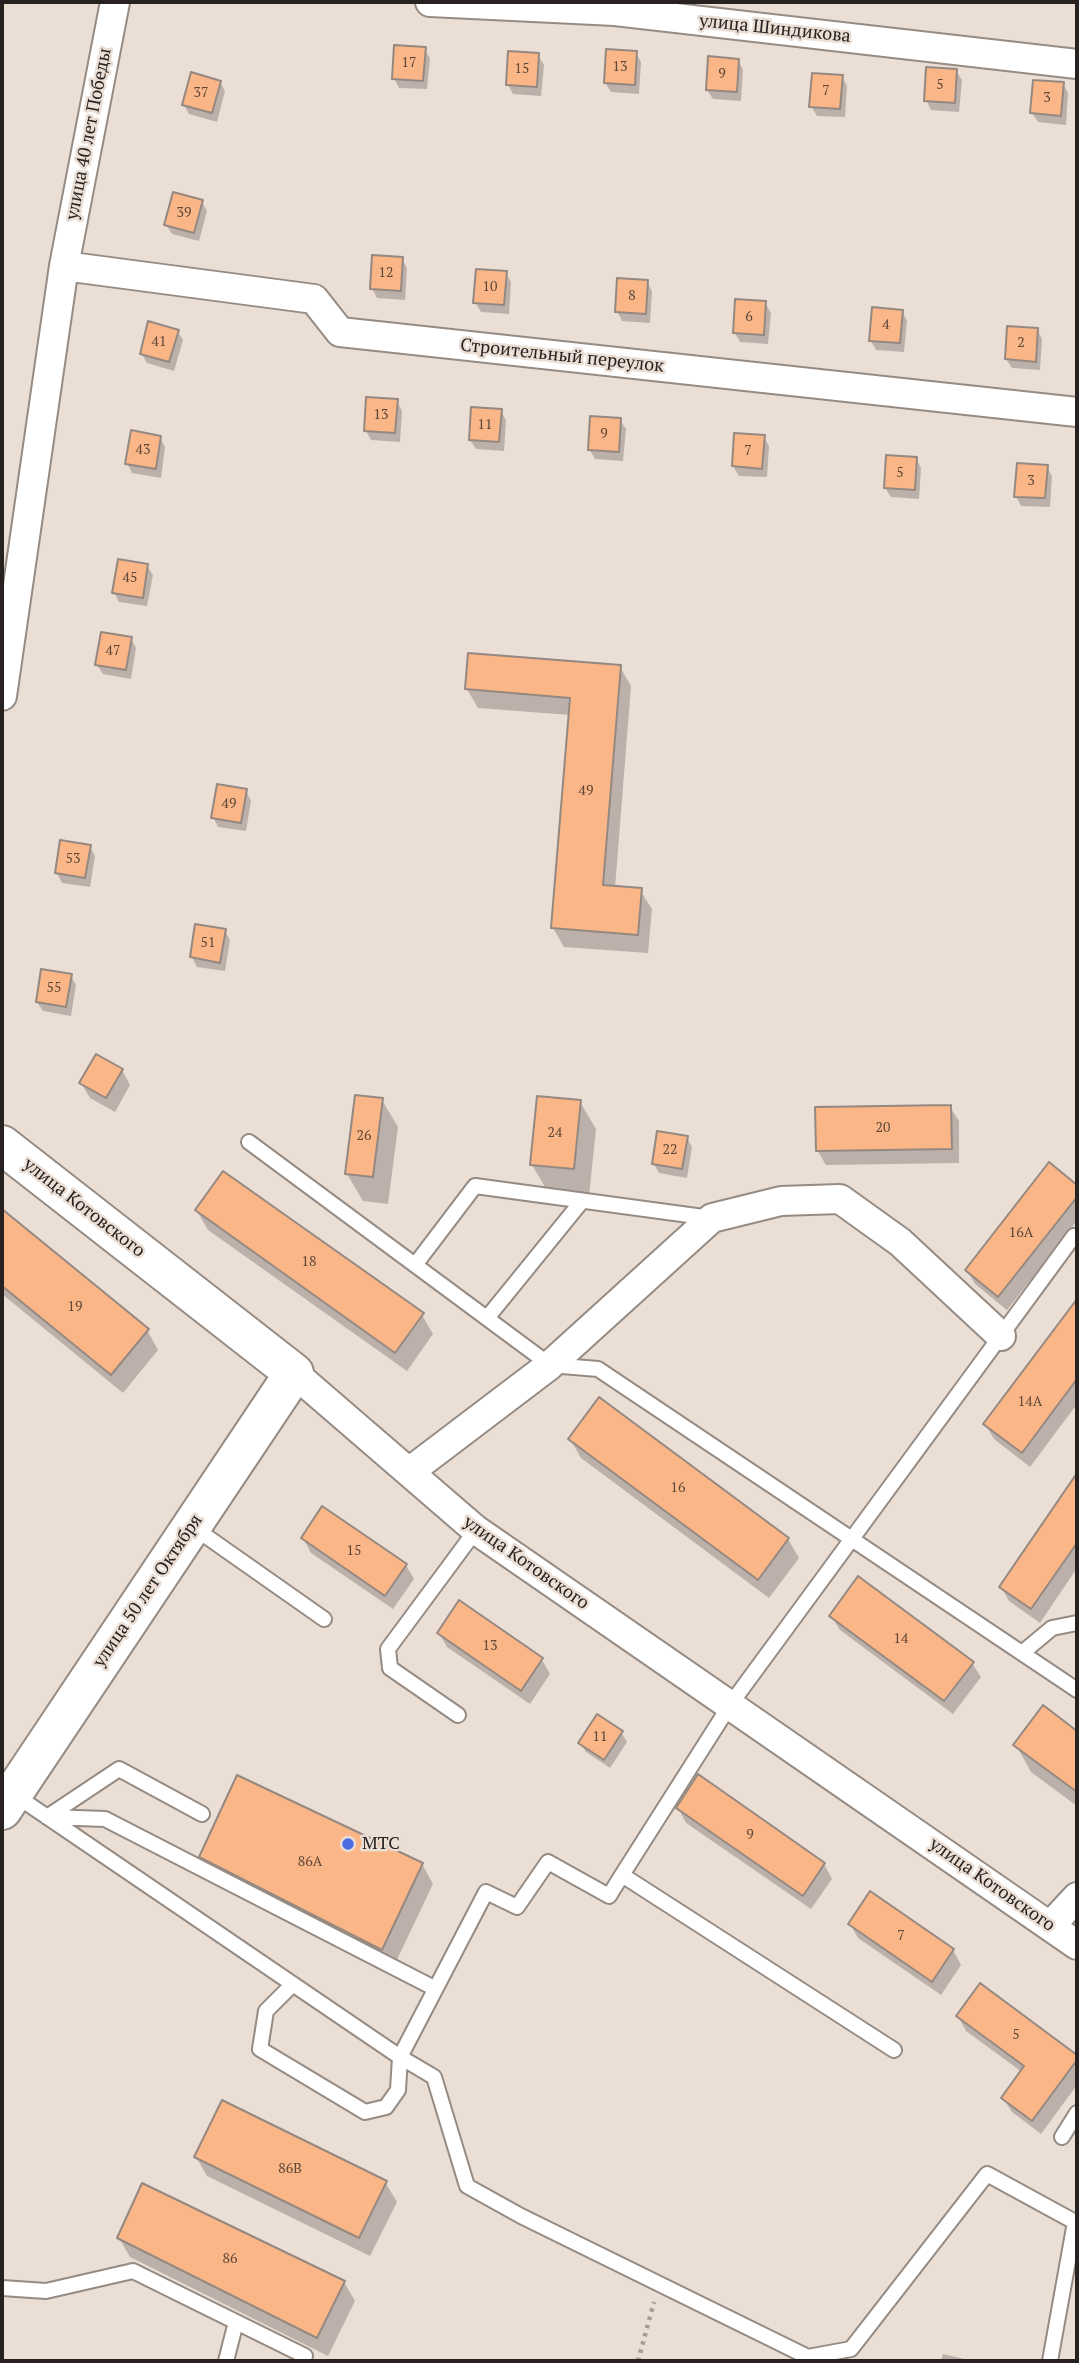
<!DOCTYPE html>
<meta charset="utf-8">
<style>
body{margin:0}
#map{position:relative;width:1079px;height:2363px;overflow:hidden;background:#ebded5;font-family:"PT Serif",serif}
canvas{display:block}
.frame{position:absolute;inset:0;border:4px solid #27221f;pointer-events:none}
</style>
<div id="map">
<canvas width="1079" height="2363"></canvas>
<div class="frame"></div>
</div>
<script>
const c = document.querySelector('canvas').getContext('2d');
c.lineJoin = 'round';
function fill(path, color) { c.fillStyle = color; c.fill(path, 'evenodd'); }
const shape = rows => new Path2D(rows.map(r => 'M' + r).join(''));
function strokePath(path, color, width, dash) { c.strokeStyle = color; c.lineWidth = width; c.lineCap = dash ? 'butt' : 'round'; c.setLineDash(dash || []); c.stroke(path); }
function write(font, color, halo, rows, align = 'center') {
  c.font = font + ' "PT Serif",serif'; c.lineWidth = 5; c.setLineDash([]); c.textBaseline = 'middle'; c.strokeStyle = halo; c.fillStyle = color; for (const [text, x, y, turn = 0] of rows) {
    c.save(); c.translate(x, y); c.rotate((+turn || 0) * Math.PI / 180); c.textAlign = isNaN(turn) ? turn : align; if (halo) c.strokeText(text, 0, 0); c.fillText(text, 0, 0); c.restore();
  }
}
const shadow = shape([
 [424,49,430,58,427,89,399,88,394,78],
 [636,53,641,62,639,94,611,92,605,82],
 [538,55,544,65,541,96,513,94,508,85],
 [738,60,743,70,741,101,713,99,707,90],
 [956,71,962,80,959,112,931,110,926,100],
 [842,77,847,86,845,117,817,116,811,106],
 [220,82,225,91,217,122,189,114,184,105],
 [1063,84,1068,93,1066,125,1038,122,1032,113],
 [202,202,207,211,199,241,172,234,166,224],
 [402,259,407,268,405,300,377,298,372,288],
 [506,273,511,282,509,314,481,312,475,302],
 [647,282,652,291,650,323,622,321,617,311],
 [765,303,771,313,768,344,740,342,735,333],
 [902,311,907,321,904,352,876,350,871,341],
 [1037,329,1042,339,1040,370,1012,368,1006,359],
 [177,331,183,340,174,371,147,363,142,354],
 [397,401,402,411,400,442,371,440,366,431],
 [501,411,506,420,504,451,476,449,470,440],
 [620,420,626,429,623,461,595,459,589,449],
 [160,437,165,447,161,478,132,473,127,463],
 [764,437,769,446,767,477,739,476,733,466],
 [916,458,921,468,919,499,891,497,885,488],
 [1047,467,1052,476,1050,507,1021,506,1016,496],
 [147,566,153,575,147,606,119,602,114,592],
 [131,638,136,648,131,679,103,674,97,665],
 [620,667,631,686,615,888,640,890,652,909,648,953,564,947,553,928,570,715,478,708,467,689],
 [246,791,251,801,246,831,218,827,213,817],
 [90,847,95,856,90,887,62,883,57,873],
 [225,931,230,940,225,971,197,967,192,957],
 [71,976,76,985,71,1016,43,1011,37,1002],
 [122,1070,130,1085,115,1112,90,1098,81,1083],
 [382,1100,398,1127,388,1204,363,1201,347,1174],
 [580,1102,596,1129,589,1196,548,1192,532,1165],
 [950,1107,959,1121,959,1163,826,1165,817,1150],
 [687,1138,692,1147,687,1178,659,1173,654,1164],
 [1050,1165,1077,1187,1077,1221,1007,1310,975,1284,967,1270],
 [2,1211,147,1330,158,1350,123,1393,2,1294],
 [197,1211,422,1315,433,1334,407,1371,208,1230],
 [1069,1314,1077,1320,1077,1404,1030,1467,994,1439,985,1424],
 [570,1439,788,1539,799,1558,769,1598,581,1458],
 [1077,1476,1077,1568,1040,1623,1009,1601,1001,1587],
 [303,1538,406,1565,414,1579,393,1609,311,1553],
 [459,1603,542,1660,550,1674,530,1704,447,1647,439,1633],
 [831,1616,972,1663,981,1677,953,1714,840,1630],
 [1043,1708,1077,1733,1077,1806,1031,1772,1016,1745],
 [621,1732,627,1742,610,1768,586,1752,580,1743],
 [678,1808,824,1864,832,1879,811,1909,686,1823],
 [201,1856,422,1864,433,1884,393,1968,212,1876],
 [850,1924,953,1950,961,1965,941,1995,858,1938],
 [980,1986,1077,2057,1077,2085,1041,2134,1012,2112,1003,2098,1022,2072,966,2031,958,2016],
 [196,2157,385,2182,397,2202,370,2256,207,2176],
 [119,2238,344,2282,355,2301,328,2356,130,2257],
 [943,2354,973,2361,941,2361]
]);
const building = shape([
 [394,45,426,47,423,81,392,79,394,45],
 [606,49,637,51,635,85,604,83,606,49],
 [508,51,539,53,537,87,506,85,508,51],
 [708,56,739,59,737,92,706,90,708,56],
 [926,67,957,69,955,103,924,101,926,67],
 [191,72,221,81,212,113,182,105,191,72],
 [812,73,843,75,840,109,809,107,812,73],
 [1033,80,1064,82,1061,116,1030,113,1033,80],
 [173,192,203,200,194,233,164,225,173,192],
 [372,255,403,257,401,291,370,289,372,255],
 [476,269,507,271,504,305,473,303,476,269],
 [617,278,648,280,646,314,615,312,617,278],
 [735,299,766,301,764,335,733,333,735,299],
 [872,307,903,310,900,343,869,341,872,307],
 [148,321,179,330,169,362,140,354,148,321],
 [1007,326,1038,328,1036,362,1005,359,1007,326],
 [366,397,398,399,395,433,364,431,366,397],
 [471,407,502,409,499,442,469,440,471,407],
 [590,416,621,418,619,452,588,450,590,416],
 [131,430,161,436,156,469,125,464,131,430],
 [734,433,765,435,762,469,732,466,734,433],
 [886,455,917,457,915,490,884,488,886,455],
 [1017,463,1048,465,1045,498,1014,497,1017,463],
 [118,559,148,564,143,598,112,593,118,559],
 [101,632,132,637,126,670,95,665,101,632],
 [468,653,621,665,603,885,642,888,638,935,551,928,570,698,465,689,468,653],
 [217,784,247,789,241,823,211,818,217,784],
 [60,840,91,845,85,878,55,873,60,840],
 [195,924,226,929,220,963,190,957,195,924],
 [41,969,72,974,66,1007,36,1002,41,969],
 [96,1054,123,1069,106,1098,79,1083,96,1054],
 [355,1095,383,1098,373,1177,345,1174,355,1095],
 [537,1096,581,1100,574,1169,530,1165,537,1096],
 [951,1105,952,1149,816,1151,815,1107,951,1105],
 [657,1131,688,1136,682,1169,652,1164,657,1131],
 [1049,1162,1077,1185,1077,1197,998,1297,965,1270,1049,1162],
 [223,1171,424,1313,395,1353,195,1210,223,1171],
 [2,1209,149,1329,111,1375,2,1286,2,1209],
 [1077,1299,1077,1379,1022,1453,983,1424,1077,1299],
 [599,1397,789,1538,758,1580,568,1439,599,1397],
 [1077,1473,1077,1543,1031,1609,999,1587,1077,1473],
 [322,1506,407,1564,385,1596,301,1538,322,1506],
 [858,1576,974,1662,944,1701,829,1616,858,1576],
 [459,1600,543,1658,521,1691,437,1633,459,1600],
 [1043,1705,1077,1731,1077,1792,1013,1745,1043,1705],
 [597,1714,623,1731,604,1760,578,1743,597,1714],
 [698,1774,825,1863,803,1896,676,1808,698,1774],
 [237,1775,423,1863,382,1950,199,1857,237,1775],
 [870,1891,954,1949,932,1982,848,1924,870,1891],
 [980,1983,1077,2055,1077,2060,1032,2121,1001,2098,1024,2066,956,2016,980,1983],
 [222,2100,387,2181,359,2238,194,2157,222,2100],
 [142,2183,345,2281,317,2338,117,2238,142,2183]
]);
const path = shape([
 [638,2361,654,2302]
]);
const service = shape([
 [249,1142,415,1265,475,1186,711,1218],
 [415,1265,550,1365,598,1369,1077,1690],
 [487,1318,582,1201],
 [193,1527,324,1619],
 [1022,1653,1052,1628,1077,1623],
 [458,1715,390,1668,388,1649,476,1530],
 [15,1795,400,2057,434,2077,467,2186,521,2216,808,2357,851,2349,987,2174,1075,2222,1050,2361],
 [47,1817,119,1769,202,1814],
 [49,1817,105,1819,434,1988],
 [293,1984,266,2011,260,2049,365,2112,386,2107,398,2090,400,2057,486,1892,517,1907,548,1862,609,1896,622,1875],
 [894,2050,622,1875,730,1705,1074,1236],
 [1062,2137,1077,2113],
 [2,2288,46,2291,133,2271,305,2356,303,2361],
 [226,2361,236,2322]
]);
const minor = shape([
 [430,2,615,11,1077,64],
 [64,266,314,299,340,332,1077,412],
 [2,696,64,266,115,2],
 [294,1373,476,1530,1077,1945],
 [409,1472,550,1365,712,1218,781,1201,840,1199,900,1242,1001,1336],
 [1051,1925,1077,1897]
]);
const secondary = shape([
 [2,1145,294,1373,2,1810]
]);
const markers = [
 [348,1844,7,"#4d6ee2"]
];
const numberNames = [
 ["17",409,63],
 ["13",620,67],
 ["15",522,69],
 ["9",722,74],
 ["5",940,85],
 ["7",826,91],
 ["37",201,93],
 ["3",1047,98],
 ["39",184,213],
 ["12",386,273],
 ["10",490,287],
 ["8",632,296],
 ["6",749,317],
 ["4",886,325],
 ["41",159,342],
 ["2",1021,343],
 ["13",381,415],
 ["11",485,425],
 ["9",604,434],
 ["43",143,450],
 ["7",748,451],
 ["5",900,473],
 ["3",1031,481],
 ["45",130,578],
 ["47",113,651],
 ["49",586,791],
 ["49",229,804],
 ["53",73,859],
 ["51",208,943],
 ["55",54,988],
 ["20",883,1128],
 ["24",555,1133],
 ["26",364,1136],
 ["22",670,1150],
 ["16А",1021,1233],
 ["18",309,1262],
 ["19",75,1307],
 ["14А",1030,1402],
 ["16",678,1488],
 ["15",354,1551],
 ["14",901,1639],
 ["13",490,1646],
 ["11",600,1737],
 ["9",750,1835],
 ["86А",310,1862],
 ["7",901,1936],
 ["5",1016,2035],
 ["86В",290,2169],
 ["86",230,2259]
];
const streetNames = [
 ["улица Шиндикова",775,29,6],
 ["улица 40 лет Победы",89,134,-79],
 ["Строительный переулок",562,356,6],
 ["улица Котовского",84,1208,38],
 ["улица Котовского",526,1563,35],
 ["улица 50 лет Октября",148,1591,-56],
 ["улица Котовского",992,1885,35]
];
const poiNames = [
 ["МТС",362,1844]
];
fill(shadow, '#0003');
fill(building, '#fab686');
strokePath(building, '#948881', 2);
strokePath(service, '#968b83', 18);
strokePath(minor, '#968b83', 32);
strokePath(secondary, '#968b83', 42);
strokePath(path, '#a69c95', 4.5, [3.5, 5]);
strokePath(service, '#fff', 14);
strokePath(minor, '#fff', 28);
strokePath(secondary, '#fff', 38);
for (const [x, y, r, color] of markers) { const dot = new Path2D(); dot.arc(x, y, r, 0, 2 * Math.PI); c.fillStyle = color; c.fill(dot); strokePath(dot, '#ebded5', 2.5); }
write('14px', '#5c4739', null, numberNames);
write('18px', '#27221f', '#ebded5', streetNames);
write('18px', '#27221f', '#ebded5', poiNames, 'left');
</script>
